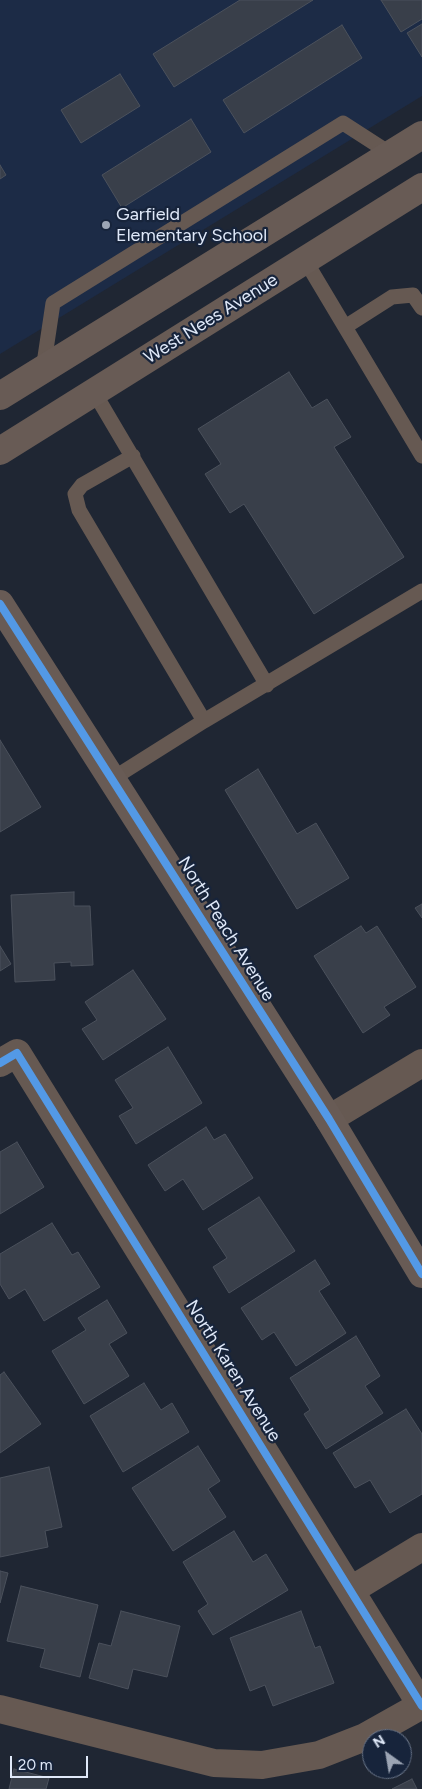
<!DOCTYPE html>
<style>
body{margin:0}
#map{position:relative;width:422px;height:1789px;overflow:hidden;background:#1f2633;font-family:Figtree,sans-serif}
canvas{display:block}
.north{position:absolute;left:362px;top:1729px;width:50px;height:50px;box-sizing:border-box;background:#17243b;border:1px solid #677387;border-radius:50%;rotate:328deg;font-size:14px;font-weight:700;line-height:20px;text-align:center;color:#e0e9f9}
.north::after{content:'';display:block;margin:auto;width:18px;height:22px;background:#9ca5b4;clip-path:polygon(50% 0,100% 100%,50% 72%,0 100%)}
.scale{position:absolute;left:10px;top:1756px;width:78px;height:22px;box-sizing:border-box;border:2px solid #e0e9f9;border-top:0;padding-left:6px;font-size:15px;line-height:18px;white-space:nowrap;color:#e0e9f9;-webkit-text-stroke:4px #17243b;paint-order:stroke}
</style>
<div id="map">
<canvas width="422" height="1789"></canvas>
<div class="north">N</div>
<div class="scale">20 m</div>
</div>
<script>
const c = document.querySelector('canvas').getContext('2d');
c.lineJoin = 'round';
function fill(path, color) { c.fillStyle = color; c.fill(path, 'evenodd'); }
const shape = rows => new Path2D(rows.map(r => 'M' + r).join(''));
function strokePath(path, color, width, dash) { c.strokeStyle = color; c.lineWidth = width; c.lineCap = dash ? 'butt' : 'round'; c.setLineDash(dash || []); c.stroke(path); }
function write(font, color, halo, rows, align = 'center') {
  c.font = font + ' Figtree,sans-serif'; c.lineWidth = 4.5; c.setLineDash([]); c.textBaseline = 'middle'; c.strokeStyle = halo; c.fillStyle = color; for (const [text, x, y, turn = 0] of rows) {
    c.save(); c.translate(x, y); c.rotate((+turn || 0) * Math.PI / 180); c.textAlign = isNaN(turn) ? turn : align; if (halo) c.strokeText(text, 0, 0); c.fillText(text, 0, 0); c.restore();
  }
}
const built = shape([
 [0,0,422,0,422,96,0,354]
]);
const building = shape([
 [240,0,313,0,174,87,153,54,240,0],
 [381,0,422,0,422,19,401,32,381,0],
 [422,24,422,57,407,33,422,24],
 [342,25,362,58,244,133,223,100,342,25],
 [120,74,140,106,81,143,61,110,120,74],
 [191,119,211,152,122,208,102,175,191,119],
 [0,165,6,175,0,179,0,165],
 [289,372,312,408,327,399,351,437,334,447,404,557,314,614,244,504,230,513,205,474,221,464,198,429,289,372],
 [0,740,41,807,0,832,0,740],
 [258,769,297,834,316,823,349,878,297,909,225,790,258,769],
 [74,892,74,906,90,906,93,965,71,966,71,962,54,963,55,980,15,982,11,895,74,892],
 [422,904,422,918,415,908,422,904],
 [361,926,366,933,377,926,416,987,384,1007,390,1015,363,1033,314,956,361,926],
 [0,946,11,964,0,971,0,946],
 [133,970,166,1019,103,1060,82,1029,97,1020,85,1002,133,970],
 [168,1047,202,1103,136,1144,119,1116,133,1108,115,1080,168,1047],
 [206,1127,214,1140,225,1134,253,1178,203,1210,183,1179,165,1191,148,1165,206,1127],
 [17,1142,44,1187,0,1214,0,1152,17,1142],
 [259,1197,295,1251,229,1293,213,1267,227,1258,208,1229,259,1197],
 [52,1223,72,1255,78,1252,100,1287,44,1321,25,1289,9,1299,0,1284,0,1254,52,1223],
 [315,1260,330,1284,319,1291,346,1333,296,1366,274,1332,262,1340,241,1308,315,1260],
 [107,1300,127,1333,109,1344,129,1376,84,1404,52,1351,86,1330,78,1318,107,1300],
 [356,1336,380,1376,365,1386,383,1413,326,1449,304,1414,310,1410,290,1378,356,1336],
 [4,1372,41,1424,0,1453,0,1375,4,1372],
 [144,1383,161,1410,172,1403,189,1432,123,1472,90,1416,144,1383],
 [406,1409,422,1434,422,1494,390,1513,370,1480,355,1488,333,1453,406,1409],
 [198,1446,220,1481,208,1489,226,1517,173,1551,132,1488,198,1446],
 [49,1467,62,1527,45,1531,48,1547,0,1557,0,1478,49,1467],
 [234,1531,253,1562,266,1554,288,1590,213,1635,198,1611,208,1604,183,1562,234,1531],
 [0,1571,8,1573,0,1603,0,1571],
 [21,1586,98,1605,80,1677,40,1667,45,1649,7,1641,21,1586],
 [121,1611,180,1626,167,1677,133,1669,128,1689,89,1678,99,1643,111,1646,121,1611],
 [301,1611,315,1648,320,1646,334,1683,273,1706,265,1685,250,1691,230,1638,301,1611],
 [14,1769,49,1778,46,1789,9,1789,14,1769],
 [412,1779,417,1789,392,1789,412,1779]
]);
const lane = shape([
 [305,260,345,327,392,297,413,295,422,308],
 [345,327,422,456],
 [43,370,53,303,343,123,391,154],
 [94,392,267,685],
 [133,456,82,485,75,494,79,510,204,721],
 [112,779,204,721,422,591]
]);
const street = shape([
 [0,1063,17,1053,422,1706],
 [329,1119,422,1063],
 [351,1590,422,1547],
 [0,1709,214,1763,262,1765,319,1755,365,1737,422,1705]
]);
const secondary = shape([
 [0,396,422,135],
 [0,451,422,187],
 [0,604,329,1119,422,1274]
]);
const cycleway = shape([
 [0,604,329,1119,422,1274],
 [0,1063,17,1053,422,1706]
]);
const markers = [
 [106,225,5,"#9ca5b4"]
];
const poiNames = [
 ["Garfield",116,215],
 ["Elementary School",116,236]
];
const streetNames = [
 ["West Nees Avenue",211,319,-32],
 ["North Peach Avenue",226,929,58],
 ["North Karen Avenue",233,1371,58]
];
fill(built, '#1c2b46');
fill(building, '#393f4a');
strokePath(building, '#4b515c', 1);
strokePath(lane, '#665952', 15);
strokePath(street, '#665952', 28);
strokePath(secondary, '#685b55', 28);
strokePath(cycleway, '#5399e6', 8);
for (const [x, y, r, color] of markers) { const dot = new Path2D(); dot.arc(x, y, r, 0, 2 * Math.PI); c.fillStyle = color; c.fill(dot); strokePath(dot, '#17243b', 2); }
write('18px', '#e0e9f9', '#17243b', poiNames, 'left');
write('18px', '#e0e9f9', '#17243b', streetNames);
</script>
